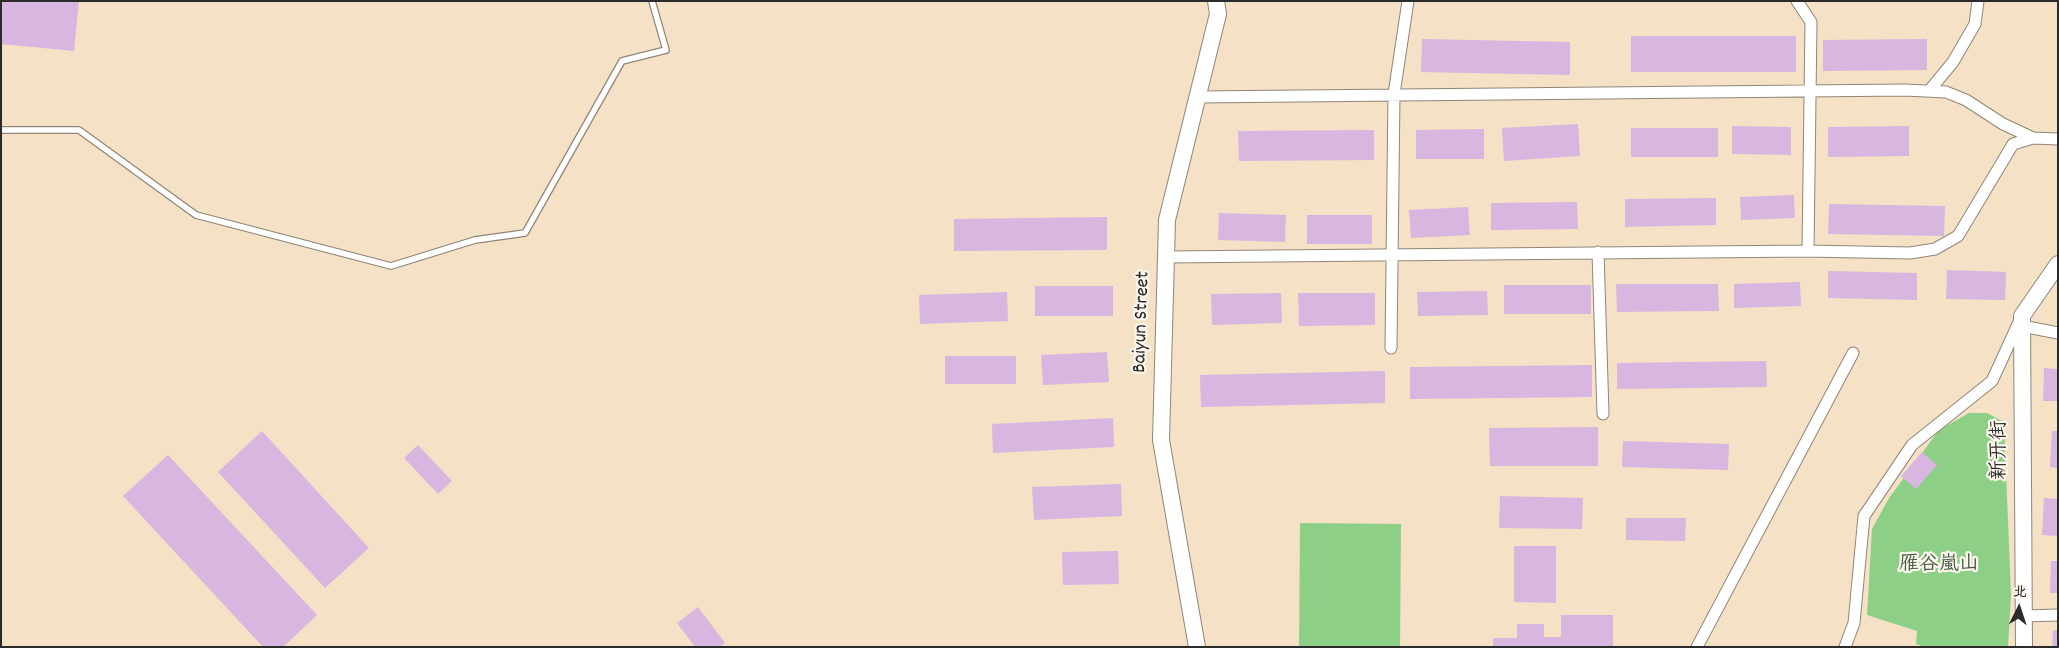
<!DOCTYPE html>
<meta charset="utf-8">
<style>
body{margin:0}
#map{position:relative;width:2059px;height:648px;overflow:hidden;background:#f4e1c6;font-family:Dekko,"LXGW WenKai TC",sans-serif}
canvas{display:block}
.frame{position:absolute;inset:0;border:2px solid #2b2b2b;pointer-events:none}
.north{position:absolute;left:1994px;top:583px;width:50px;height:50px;-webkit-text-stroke:4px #fbf7ec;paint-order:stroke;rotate:4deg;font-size:14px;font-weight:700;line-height:20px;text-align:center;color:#2b2b2b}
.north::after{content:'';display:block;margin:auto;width:18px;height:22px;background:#2b2b2b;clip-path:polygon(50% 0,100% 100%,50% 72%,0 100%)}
</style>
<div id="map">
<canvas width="2059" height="648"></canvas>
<div class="frame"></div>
<div class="north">北</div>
</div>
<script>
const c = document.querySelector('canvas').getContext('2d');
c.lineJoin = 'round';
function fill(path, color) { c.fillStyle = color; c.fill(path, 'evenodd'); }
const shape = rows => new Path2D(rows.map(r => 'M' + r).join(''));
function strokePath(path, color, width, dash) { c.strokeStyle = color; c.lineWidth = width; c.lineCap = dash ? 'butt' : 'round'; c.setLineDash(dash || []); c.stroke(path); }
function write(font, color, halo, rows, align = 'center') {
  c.font = font + ' Dekko,"LXGW WenKai TC",sans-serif'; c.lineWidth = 4.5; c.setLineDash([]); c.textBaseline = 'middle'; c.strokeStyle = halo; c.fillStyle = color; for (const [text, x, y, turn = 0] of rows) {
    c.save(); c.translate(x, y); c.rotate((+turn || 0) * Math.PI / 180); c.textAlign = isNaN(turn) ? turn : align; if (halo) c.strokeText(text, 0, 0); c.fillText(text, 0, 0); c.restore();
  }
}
const green = shape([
 [1969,413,1987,413,2004,422,2011,595,2008,647,1924,647,1916,644,1917,631,1867,615,1872,529,1889,498,1939,430],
 [1300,523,1401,524,1400,647,1299,647]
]);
const building = shape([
 [1,1,79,1,74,51,1,44],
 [1631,36,1796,36,1796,72,1631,72],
 [1422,39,1570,42,1570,75,1421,72],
 [1927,39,1927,70,1823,71,1823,40],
 [1578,124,1580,156,1504,161,1502,128],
 [1732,126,1791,127,1791,155,1732,154],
 [1909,126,1909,156,1828,157,1828,127],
 [1631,128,1718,128,1718,157,1631,157],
 [1484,129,1484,159,1416,159,1416,130],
 [1374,130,1374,160,1239,161,1238,131],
 [1794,195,1795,218,1741,220,1740,197],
 [1716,198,1716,225,1625,227,1625,199],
 [1577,202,1578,229,1491,230,1491,203],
 [1829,204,1945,206,1944,236,1828,234],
 [1468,207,1470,235,1411,238,1409,210],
 [1219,213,1286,215,1285,242,1218,240],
 [1307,215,1372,215,1372,244,1307,244],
 [1107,217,1107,250,954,251,954,219],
 [1947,270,2006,272,2005,300,1946,299],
 [1828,271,1917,273,1917,300,1828,298],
 [1800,282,1801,306,1734,308,1734,284],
 [1616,284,1718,284,1719,311,1617,312],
 [1504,285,1591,285,1591,314,1504,314],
 [1035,286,1113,286,1113,316,1035,316],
 [1487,291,1488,315,1418,316,1417,292],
 [1007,292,1008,321,920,324,919,295],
 [1281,293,1282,323,1212,325,1211,294],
 [1298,293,1375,293,1375,325,1299,326],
 [1107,352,1109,382,1043,385,1041,355],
 [945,356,1016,356,1016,384,945,384],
 [1766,361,1767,387,1617,389,1617,363],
 [1592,365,1592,397,1410,399,1410,367],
 [2044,368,2058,369,2058,401,2043,401],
 [1385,371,1385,403,1201,407,1200,375],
 [1113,418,1114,447,993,453,992,424],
 [1598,427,1598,466,1490,466,1489,428],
 [262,431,369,548,325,588,218,472],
 [2052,431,2058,431,2058,468,2050,467],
 [1623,441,1729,444,1728,470,1622,467],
 [418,445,452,481,438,494,404,458],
 [1922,452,1937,465,1916,489,1901,476],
 [168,455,317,615,283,647,263,647,123,496],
 [1121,484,1122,516,1034,520,1032,487],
 [1500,496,1583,498,1582,529,1499,528],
 [2044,498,2058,499,2058,536,2042,535],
 [1626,518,1686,518,1685,541,1626,540],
 [1514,546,1556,546,1556,603,1514,602],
 [1118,551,1119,584,1063,585,1062,552],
 [2051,561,2058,561,2058,593,2050,593],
 [698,607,725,643,720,647,695,647,677,623],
 [1561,615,1613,615,1613,647,1493,647,1493,638,1517,638,1517,624,1544,624,1544,637,1561,637],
 [2053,630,2058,630,2058,647,2052,647]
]);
const lane = shape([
 [1,130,79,130,196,215,391,266,475,240,525,233,622,61,666,50,652,1]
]);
const street = shape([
 [1929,91,1953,62,1975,24,1978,1],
 [1198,97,1905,90,1946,92,1966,100,2003,124,2033,138],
 [1808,251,1910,253,1935,249,1958,236,2013,144,2033,138,2058,139],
 [1598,252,1603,414],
 [1166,257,1808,251,1811,22,1797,1],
 [2022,326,2058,333],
 [1391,348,1394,94,1408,1],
 [2024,616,2058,615],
 [1697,647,1853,353],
 [1845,647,1854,623,1864,516,1912,445,1992,381,2020,320]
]);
const secondary = shape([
 [1197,647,1161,440,1167,220,1218,14,1216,1],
 [2024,647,2022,316,2058,264]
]);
const streetNames = [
 ["Baiyun Street",1143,322,-88],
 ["新开街",2001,450,-90]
];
const parkNames = [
 ["雁谷嵐山",1939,566]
];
fill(green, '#8ecf87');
fill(building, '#d9b6df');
strokePath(lane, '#908678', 8);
strokePath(street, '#908678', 13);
strokePath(secondary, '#908678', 18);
strokePath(lane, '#fff', 5.5);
strokePath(street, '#fff', 11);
strokePath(secondary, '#fff', 16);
write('20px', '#2b2b2b', '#fbf7ec', streetNames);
write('20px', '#495c47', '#fbf7ec', parkNames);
</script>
